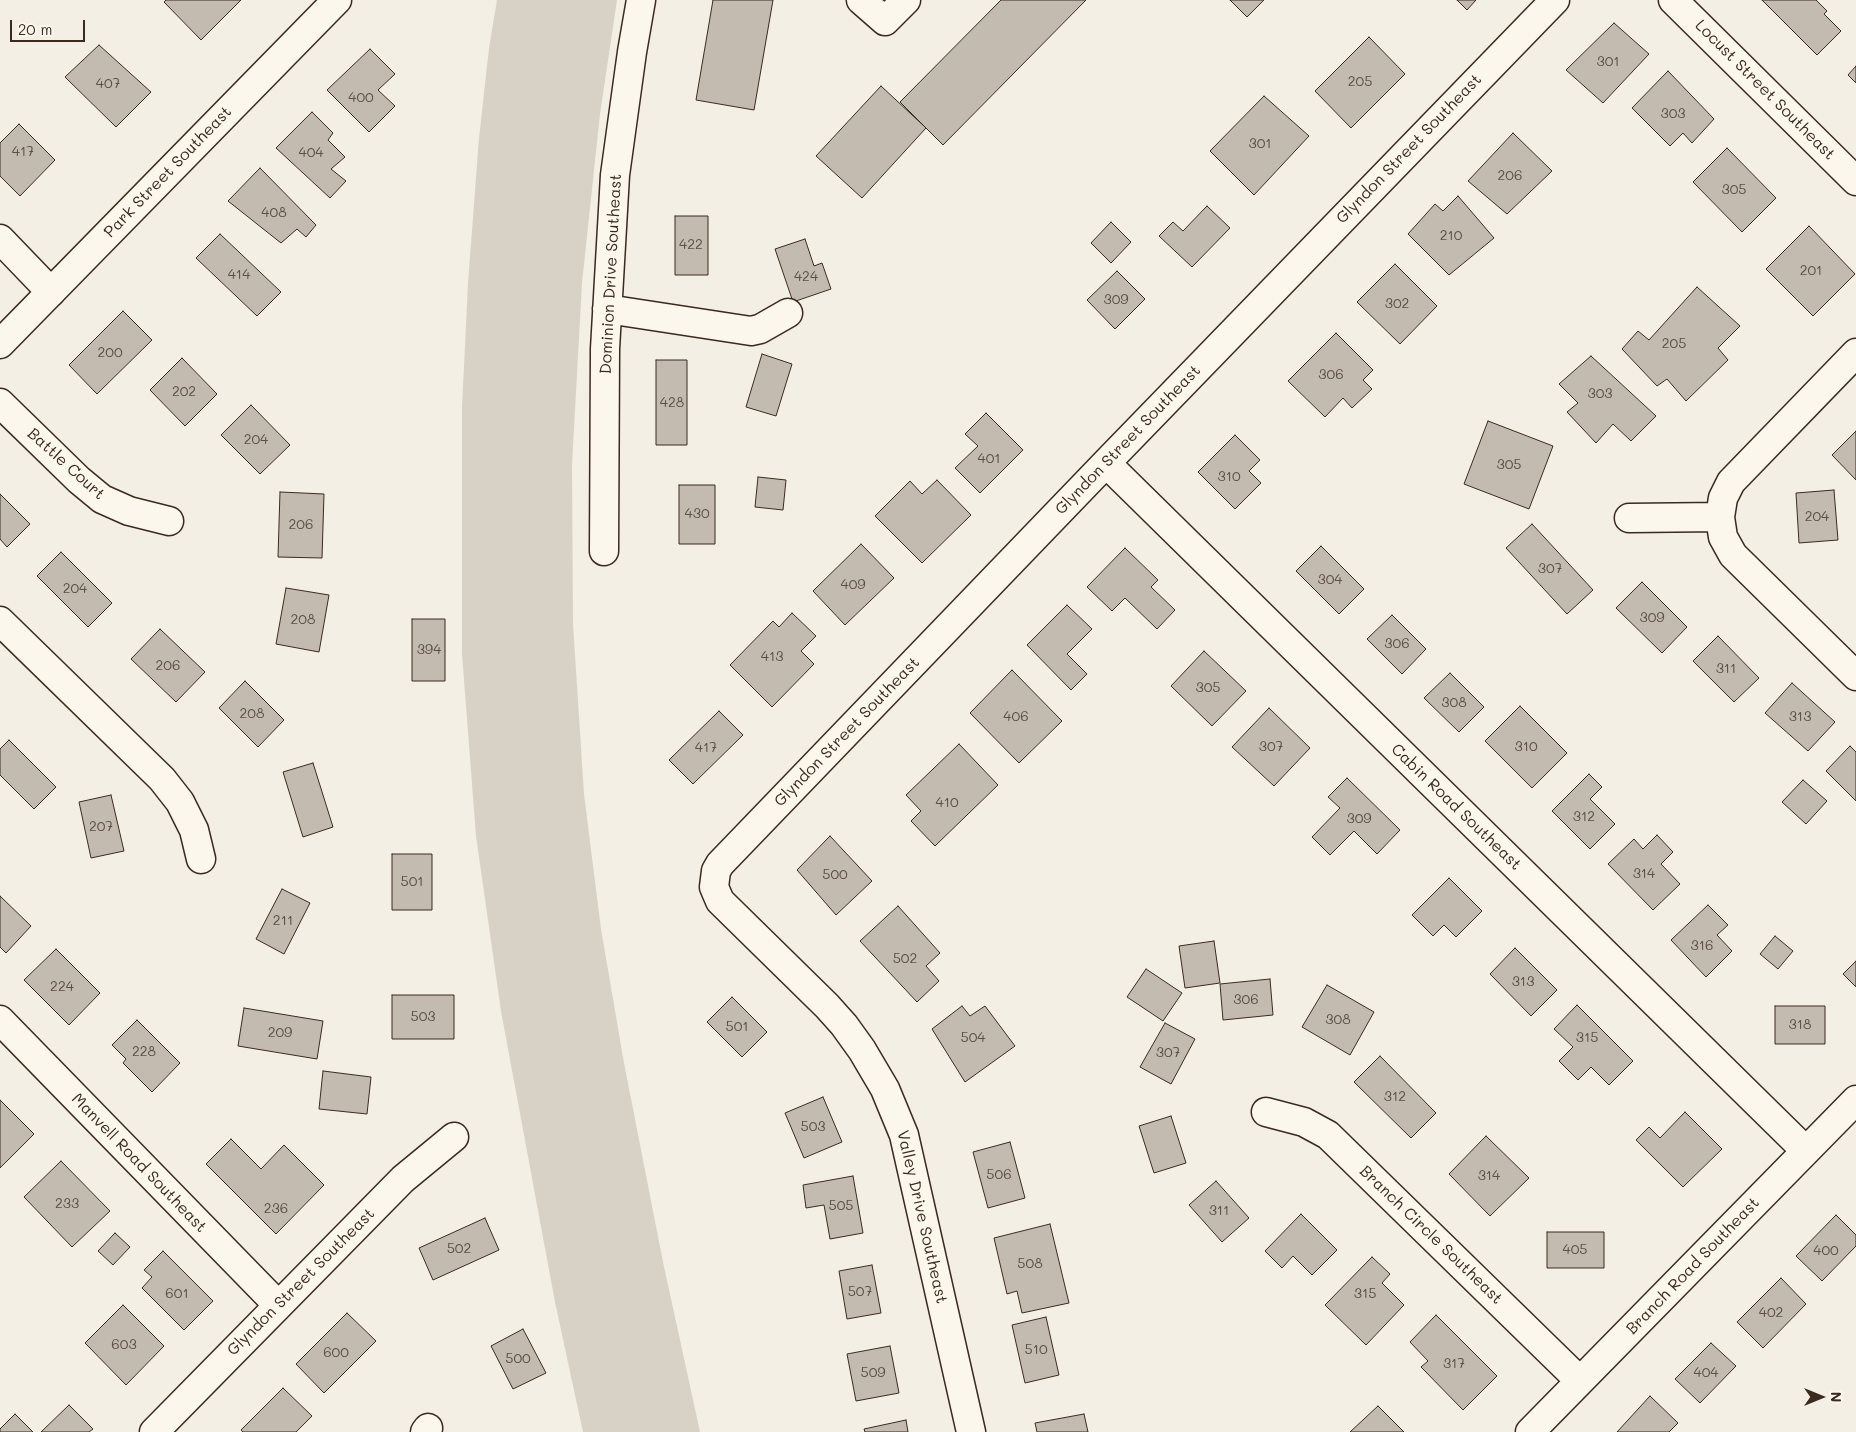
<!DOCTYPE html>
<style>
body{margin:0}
#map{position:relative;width:1856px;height:1432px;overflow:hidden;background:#f3efe4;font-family:Mali,sans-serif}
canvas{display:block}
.north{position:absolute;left:1796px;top:1372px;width:50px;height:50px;-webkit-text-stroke:4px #fbf7ec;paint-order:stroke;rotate:90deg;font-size:14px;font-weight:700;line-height:20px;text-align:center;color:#3b2a1e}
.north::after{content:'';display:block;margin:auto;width:18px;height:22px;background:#3b2a1e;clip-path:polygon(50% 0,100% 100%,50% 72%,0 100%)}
.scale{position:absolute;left:10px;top:20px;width:75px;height:22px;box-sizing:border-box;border:2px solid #3b2a1e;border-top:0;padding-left:6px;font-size:15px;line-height:18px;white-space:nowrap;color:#3b2a1e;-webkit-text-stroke:4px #fbf7ec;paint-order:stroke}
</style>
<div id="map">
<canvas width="1856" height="1432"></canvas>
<div class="north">N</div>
<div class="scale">20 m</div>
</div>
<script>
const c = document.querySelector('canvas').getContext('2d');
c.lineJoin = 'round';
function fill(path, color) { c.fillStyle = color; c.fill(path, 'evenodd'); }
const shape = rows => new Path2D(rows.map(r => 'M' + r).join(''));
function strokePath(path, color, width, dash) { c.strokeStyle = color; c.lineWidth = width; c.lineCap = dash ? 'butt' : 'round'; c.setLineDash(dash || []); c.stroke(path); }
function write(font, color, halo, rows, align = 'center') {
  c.font = font + ' Mali,sans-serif'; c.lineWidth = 4; c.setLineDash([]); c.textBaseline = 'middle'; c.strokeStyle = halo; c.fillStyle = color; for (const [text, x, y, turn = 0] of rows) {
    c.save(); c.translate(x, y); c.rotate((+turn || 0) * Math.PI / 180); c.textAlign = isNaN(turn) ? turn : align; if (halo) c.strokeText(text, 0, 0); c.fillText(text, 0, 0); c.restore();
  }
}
const green = shape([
 [497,0,617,0,600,114,582,283,572,465,573,624,584,794,601,929,624,1063,663,1262,700,1432,583,1432,555,1302,501,1011,476,836,462,654,462,407,468,283,479,138,489,48]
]);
const building = shape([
 [166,0,241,0,201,40,164,2,166,0],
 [713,0,773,0,754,110,696,100,713,0],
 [1001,0,1086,0,943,145,900,102,1001,0],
 [1230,0,1264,0,1247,17,1230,0],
 [1457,0,1476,0,1467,10,1457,0],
 [1762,0,1816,0,1827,11,1824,14,1841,31,1817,55,1762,0],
 [1614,23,1649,54,1603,103,1566,70,1614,23],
 [1369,37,1405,74,1351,128,1315,91,1369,37],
 [99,45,151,92,116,127,65,77,99,45],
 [370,49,395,74,378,90,395,106,369,132,327,90,370,49],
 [1856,66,1856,83,1848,75,1856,66],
 [1668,71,1714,119,1692,143,1683,133,1670,146,1632,108,1668,71],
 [881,86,926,128,862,198,816,156,881,86],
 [1264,96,1309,136,1254,195,1210,151,1264,96],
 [312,112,333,133,328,140,345,157,331,169,346,181,330,198,276,148,312,112],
 [19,124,55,160,20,196,0,176,0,143,19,124],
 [1513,133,1552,171,1507,214,1468,181,1513,133],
 [1727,148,1776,198,1742,232,1693,182,1727,148],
 [260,168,316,225,306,237,297,229,281,243,228,201,260,168],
 [1458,196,1494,238,1449,275,1408,234,1435,204,1443,211,1458,196],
 [1207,206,1230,228,1192,267,1159,236,1173,222,1183,231,1207,206],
 [675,216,708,216,708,275,675,275,675,216],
 [1111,222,1131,242,1111,263,1091,243,1111,222],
 [1809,226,1855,274,1813,316,1766,269,1809,226],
 [220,234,281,292,257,316,196,258,220,234],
 [805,239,814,266,822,263,831,289,793,302,775,249,805,239],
 [1395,264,1437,306,1400,344,1357,302,1395,264],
 [1117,271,1145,299,1115,329,1087,300,1117,271],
 [1697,287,1740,326,1718,348,1728,360,1686,401,1667,379,1657,386,1622,349,1638,331,1649,340,1697,287],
 [123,311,152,340,97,394,69,365,123,311],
 [1336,333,1373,370,1363,380,1372,389,1352,408,1343,398,1325,417,1288,381,1336,333],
 [762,354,792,364,776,416,746,407,762,354],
 [1591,356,1656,416,1631,441,1613,424,1596,443,1567,412,1578,403,1559,384,1591,356],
 [182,358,217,394,185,426,150,390,182,358],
 [656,360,687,360,687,445,656,445,656,360],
 [251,405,290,445,260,474,221,435,251,405],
 [986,413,1023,450,980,493,955,468,978,446,965,434,986,413],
 [1488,421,1553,446,1529,509,1464,484,1488,421],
 [1856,431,1856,480,1832,455,1856,431],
 [1235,435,1260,460,1249,471,1261,483,1235,509,1198,472,1235,435],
 [758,477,786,480,783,510,755,507,758,477],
 [937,480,971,515,922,563,875,516,910,481,922,494,937,480],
 [679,485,715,485,715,544,679,544,679,485],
 [1834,490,1838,540,1799,543,1796,493,1834,490],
 [280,492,324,494,322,558,278,557,280,492],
 [0,494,30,524,7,547,0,539,0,494],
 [1532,524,1593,590,1567,614,1506,548,1532,524],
 [861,544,894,578,845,625,813,591,861,544],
 [1321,546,1364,589,1339,614,1296,571,1321,546],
 [1125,548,1158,580,1151,587,1175,610,1157,629,1125,598,1112,611,1087,587,1125,548],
 [61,552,112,603,88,627,37,576,61,552],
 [1642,582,1687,627,1662,653,1616,608,1642,582],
 [286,588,329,595,319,652,276,644,286,588],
 [1067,605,1092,629,1067,654,1087,674,1071,690,1027,645,1067,605],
 [792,613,816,636,801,651,814,664,772,707,730,665,773,621,779,627,792,613],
 [1392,615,1426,649,1402,674,1367,639,1392,615],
 [412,619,445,619,445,681,412,681,412,619],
 [160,629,205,672,176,702,131,659,160,629],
 [1718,636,1759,678,1734,702,1693,661,1718,636],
 [1204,651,1246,691,1212,726,1171,686,1204,651],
 [1012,670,1062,721,1019,763,970,713,1012,670],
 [1450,673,1484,707,1459,732,1424,698,1450,673],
 [245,681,284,720,258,747,219,708,245,681],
 [1792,683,1835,722,1808,751,1765,713,1792,683],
 [1520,706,1567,753,1532,788,1485,741,1520,706],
 [1269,708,1310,748,1274,786,1232,747,1269,708],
 [719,711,743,735,693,784,669,760,719,711],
 [9,740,56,787,34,809,0,775,0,749,9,740],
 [959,744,998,785,935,846,911,821,921,811,906,795,959,744],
 [1850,746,1856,752,1856,801,1826,771,1850,746],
 [313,763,333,827,303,837,283,772,313,763],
 [1589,774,1602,787,1590,799,1615,824,1590,849,1552,811,1589,774],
 [1347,778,1400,830,1377,854,1354,831,1330,855,1312,837,1340,808,1328,797,1347,778],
 [1803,780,1827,801,1806,824,1782,802,1803,780],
 [111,795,124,851,91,858,79,802,111,795],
 [1657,835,1673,852,1661,864,1680,884,1653,910,1608,864,1634,839,1643,849,1657,835],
 [830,836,872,881,836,915,797,870,830,836],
 [392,854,432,854,432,910,392,910,392,854],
 [1449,878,1482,911,1456,937,1444,925,1433,936,1412,915,1449,878],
 [282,889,310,903,284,954,256,939,282,889],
 [0,896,31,926,6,953,0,947,0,896],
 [1708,905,1728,925,1717,935,1732,951,1706,977,1671,940,1708,905],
 [898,906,940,953,926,966,939,981,917,1002,860,941,898,906],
 [1775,936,1793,951,1778,969,1760,954,1775,936],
 [1214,941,1220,983,1185,988,1179,946,1214,941],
 [1515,948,1557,990,1531,1016,1490,974,1515,948],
 [56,949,100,993,69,1025,24,980,56,949],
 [1856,961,1856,987,1843,974,1856,961],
 [1146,969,1182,993,1163,1021,1127,997,1146,969],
 [1270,979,1273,1015,1223,1020,1220,984,1270,979],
 [1327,985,1374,1012,1350,1055,1302,1027,1327,985],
 [392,995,454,995,454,1039,392,1039,392,995],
 [732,997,767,1032,742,1057,707,1022,732,997],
 [1577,1005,1633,1061,1609,1085,1591,1067,1578,1080,1559,1061,1573,1047,1554,1029,1577,1005],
 [962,1006,970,1016,985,1006,1015,1046,965,1082,932,1029,962,1006],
 [1775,1006,1825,1006,1825,1044,1775,1044,1775,1006],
 [244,1008,323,1021,317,1059,238,1046,244,1008],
 [137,1020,180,1063,152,1092,123,1063,126,1059,112,1045,137,1020],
 [1165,1023,1195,1039,1171,1084,1140,1067,1165,1023],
 [1380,1056,1436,1113,1411,1138,1354,1082,1380,1056],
 [323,1071,371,1077,367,1114,319,1109,323,1071],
 [823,1097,842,1142,804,1158,785,1113,823,1097],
 [0,1100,34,1134,0,1168,0,1100],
 [1685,1112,1722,1149,1683,1187,1636,1140,1649,1127,1660,1138,1685,1112],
 [1171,1116,1186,1163,1154,1173,1139,1126,1171,1116],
 [1486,1136,1529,1178,1490,1216,1449,1174,1486,1136],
 [231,1139,261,1169,284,1145,324,1185,276,1234,206,1164,231,1139],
 [1010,1142,1025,1198,988,1208,973,1152,1010,1142],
 [61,1161,110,1211,72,1247,24,1197,61,1161],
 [853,1176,863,1233,830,1239,824,1205,806,1208,803,1185,853,1176],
 [1216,1181,1249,1218,1222,1242,1189,1205,1216,1181],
 [1301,1214,1337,1250,1312,1275,1293,1256,1282,1268,1265,1251,1301,1214],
 [1836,1215,1856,1235,1856,1246,1822,1281,1796,1256,1836,1215],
 [485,1218,499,1250,433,1280,419,1248,485,1218],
 [1050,1224,1069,1303,1022,1313,1017,1291,1007,1294,994,1238,1050,1224],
 [1547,1232,1604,1232,1604,1268,1547,1268,1547,1232],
 [115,1233,130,1247,113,1265,98,1251,115,1233],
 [163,1251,213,1301,184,1330,142,1288,152,1277,144,1270,163,1251],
 [1372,1257,1390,1274,1382,1283,1404,1305,1366,1345,1325,1305,1372,1257],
 [872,1265,881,1313,847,1319,839,1271,872,1265],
 [1781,1278,1806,1304,1763,1348,1737,1322,1781,1278],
 [123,1305,164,1346,126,1385,85,1343,123,1305],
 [347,1313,376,1341,324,1393,296,1364,347,1313],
 [1436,1315,1497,1376,1463,1410,1421,1367,1428,1361,1410,1342,1436,1315],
 [1046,1317,1059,1375,1025,1383,1012,1325,1046,1317],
 [523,1329,546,1373,513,1389,491,1346,523,1329],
 [1711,1343,1736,1366,1700,1403,1675,1379,1711,1343],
 [890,1346,899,1393,856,1401,847,1354,890,1346],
 [283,1388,312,1416,296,1432,243,1432,241,1430,283,1388],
 [1650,1396,1678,1423,1669,1432,1617,1432,1650,1396],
 [69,1405,93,1429,89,1432,41,1432,69,1405],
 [1378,1406,1404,1432,1350,1432,1378,1406],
 [15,1414,33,1432,0,1432,0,1429,15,1414],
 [1084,1414,1088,1432,1037,1432,1035,1423,1084,1414],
 [906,1420,908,1432,865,1432,864,1429,906,1420]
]);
const minor = shape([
 [861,0,885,21,906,0],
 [1673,0,1856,181],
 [0,239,51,292],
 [607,309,751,331,760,329,788,313],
 [1856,353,1731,482,1723,498,1720,517,1723,537,1733,555,1856,676],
 [0,403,79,480,102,499,129,511,169,521],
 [1106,463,1806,1151],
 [1629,518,1720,517],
 [604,551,605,349,615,175,632,52,641,0],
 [0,621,162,779,180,802,194,830,201,859],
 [0,1020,278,1305],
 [1266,1112,1304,1122,1328,1135,1580,1381],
 [154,1432,403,1179,454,1137],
 [425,1432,428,1428],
 [971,1432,904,1135,885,1089,862,1050,844,1025,827,1006,720,901,714,887,716,871,720,864,1106,463,1555,0],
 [1530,1432,1856,1100]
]);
const major = shape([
 [0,344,337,0]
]);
const numberNames = [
 ["301",1608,62],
 ["205",1360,82],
 ["407",108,84],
 ["400",361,98],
 ["303",1673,114],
 ["301",1260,144],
 ["417",23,152],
 ["404",311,153],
 ["206",1510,176],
 ["305",1734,190],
 ["408",274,213],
 ["210",1451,236],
 ["422",691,245],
 ["201",1811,271],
 ["414",239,275],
 ["424",806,277],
 ["309",1116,300],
 ["302",1397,304],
 ["205",1674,344],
 ["200",110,353],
 ["306",1331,375],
 ["202",184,392],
 ["303",1600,394],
 ["428",672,403],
 ["204",256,440],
 ["401",989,459],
 ["305",1509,465],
 ["310",1229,477],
 ["430",697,514],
 ["204",1817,517],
 ["206",301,525],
 ["307",1550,569],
 ["304",1330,580],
 ["409",853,585],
 ["204",75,589],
 ["309",1652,618],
 ["208",303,620],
 ["306",1397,644],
 ["394",429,650],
 ["413",772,657],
 ["206",168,666],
 ["311",1726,669],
 ["305",1208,688],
 ["308",1454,703],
 ["208",252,714],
 ["406",1016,717],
 ["313",1800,717],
 ["307",1271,747],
 ["310",1526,747],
 ["417",706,748],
 ["410",947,803],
 ["312",1584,817],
 ["309",1359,819],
 ["207",101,827],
 ["314",1644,874],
 ["500",835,875],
 ["501",412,882],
 ["211",283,921],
 ["316",1702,946],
 ["502",905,959],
 ["313",1523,982],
 ["224",62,987],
 ["306",1246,1000],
 ["503",423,1017],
 ["308",1338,1020],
 ["318",1800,1025],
 ["501",737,1027],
 ["209",280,1033],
 ["504",973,1038],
 ["315",1587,1038],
 ["228",144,1052],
 ["307",1168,1053],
 ["312",1395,1097],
 ["503",813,1127],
 ["506",999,1175],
 ["314",1489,1176],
 ["233",67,1204],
 ["505",841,1206],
 ["236",276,1209],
 ["311",1219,1211],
 ["502",459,1249],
 ["405",1575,1250],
 ["400",1826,1251],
 ["508",1030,1264],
 ["507",860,1292],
 ["601",177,1294],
 ["315",1365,1294],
 ["402",1771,1313],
 ["603",124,1345],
 ["510",1036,1350],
 ["600",336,1353],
 ["500",518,1359],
 ["317",1454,1364],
 ["509",873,1373],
 ["404",1706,1373]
];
const streetNames = [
 ["Locust Street Southeast",1765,90,45],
 ["Glyndon Street Southeast",1409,149,-46],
 ["Park Street Southeast",168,172,-46],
 ["Dominion Drive Southeast",611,274,-87],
 ["Glyndon Street Southeast",1128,440,-46],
 ["Battle Court",66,464,42],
 ["Glyndon Street Southeast",847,732,-46],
 ["Cabin Road Southeast",1456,807,44],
 ["Manvell Road Southeast",139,1163,46],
 ["Valley Drive Southeast",922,1217,77],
 ["Branch Circle Southeast",1431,1235,44],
 ["Branch Road Southeast",1693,1266,-46],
 ["Glyndon Street Southeast",301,1282,-45]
];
fill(green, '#d8d1c6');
fill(building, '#c3bbb0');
strokePath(building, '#3b2a1e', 1);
strokePath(minor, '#3b2a1e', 31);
strokePath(major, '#3b2a1e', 31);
strokePath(minor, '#fbf7ec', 28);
strokePath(major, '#fbf7ec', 28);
write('14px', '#5d4e42', null, numberNames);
write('16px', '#3b2a1e', '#fbf7ec', streetNames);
</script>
